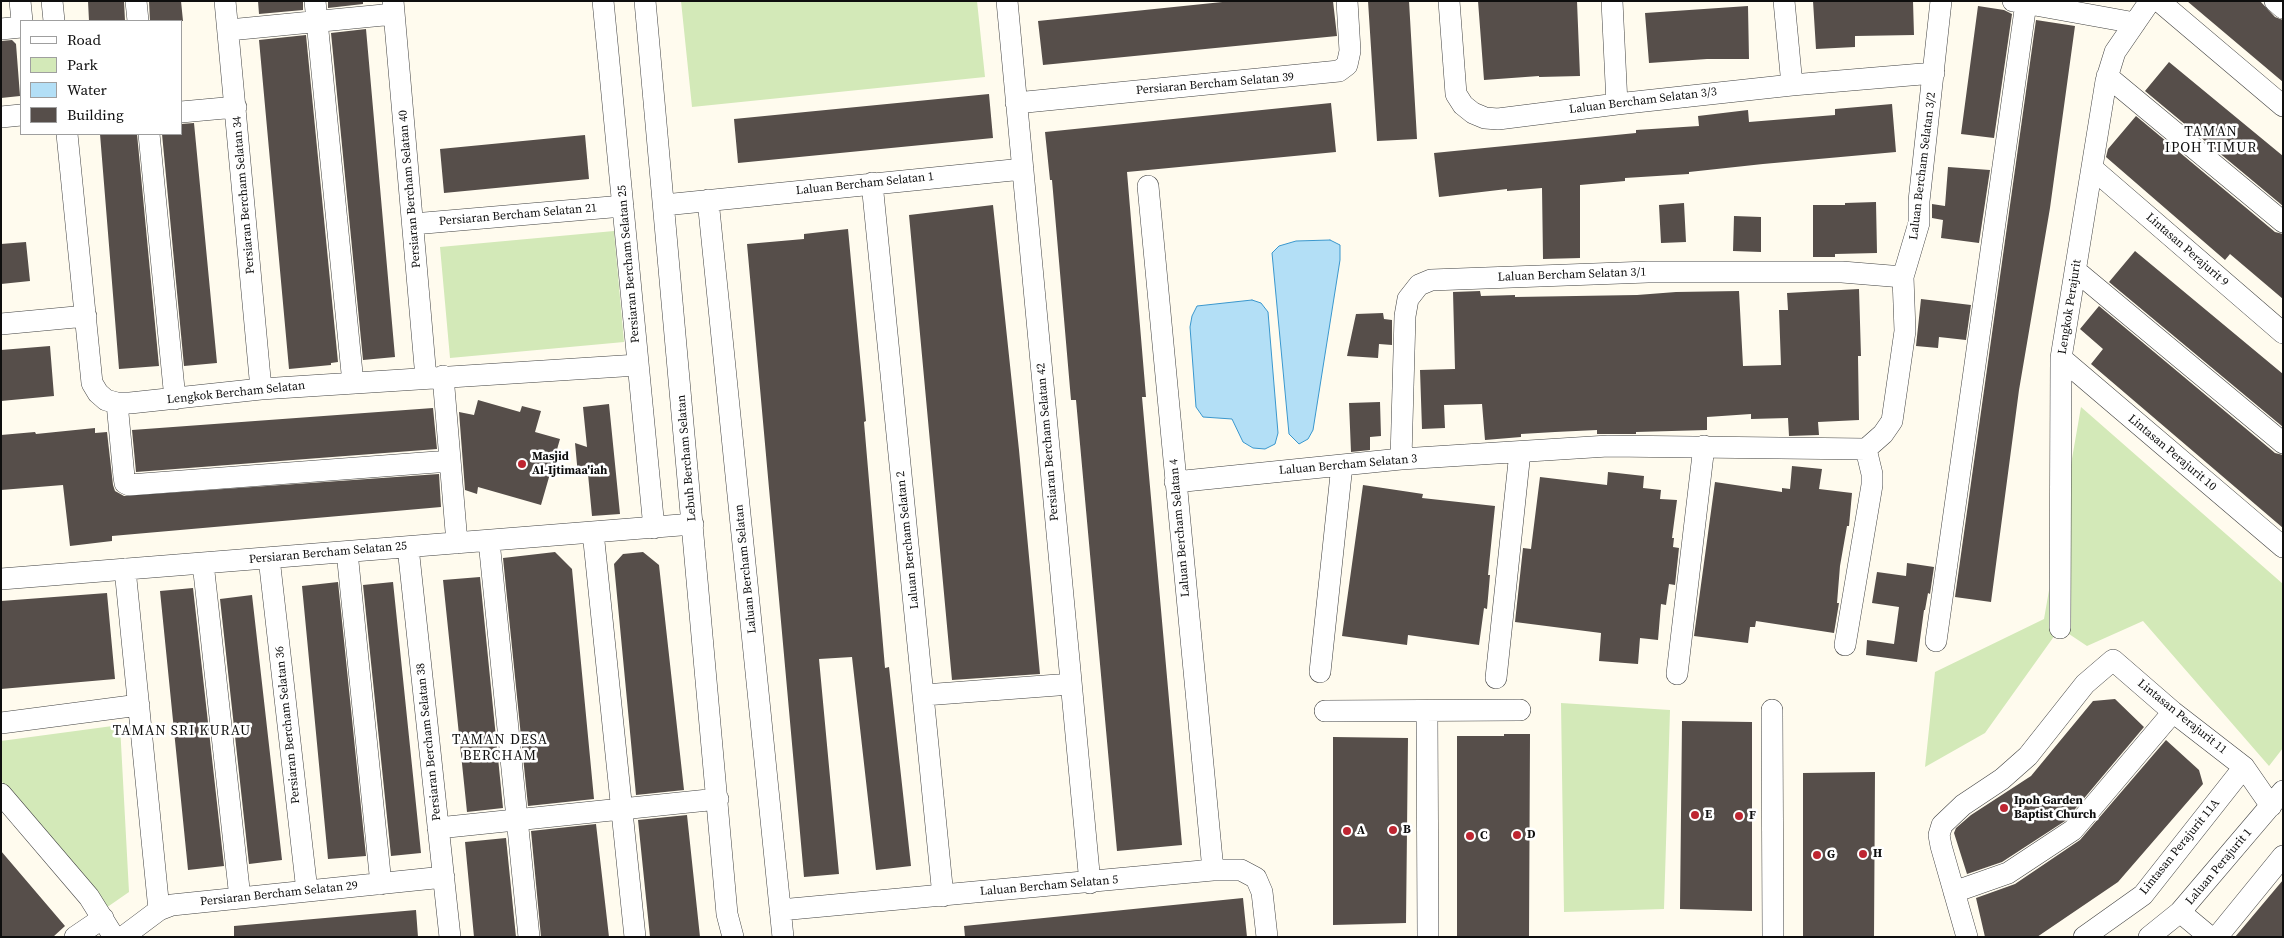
<!DOCTYPE html>
<style>
body{margin:0}
#map{position:relative;width:2284px;height:938px;overflow:hidden;background:#fffbee;font-family:"Source Serif 4",serif}
canvas{display:block}
.frame{position:absolute;inset:0;border:2px solid #0e0e0e;pointer-events:none}
.legend{position:absolute;left:20px;top:20px;width:162px;height:115px;box-sizing:border-box;background:#fff;border:1px solid #9f9f9f;margin:0;padding:6px 9px;list-style:none;font-size:15px;color:#0e0e0e}
.legend li{display:flex;align-items:center;gap:10px;height:25px}
.legend b{width:25px;border:1px solid #9f9f9f}
</style>
<div id="map">
<canvas width="2284" height="938"></canvas>
<div class="frame"></div>
<ul class="legend">
<li><b style="height:6px;background:#fff"></b>Road</li>
<li><b style="height:14px;background:#d3e9b8"></b>Park</li>
<li><b style="height:14px;background:#b3dff6"></b>Water</li>
<li><b style="height:14px;background:#564e4a"></b>Building</li>
</ul>
</div>
<script>
const c = document.querySelector('canvas').getContext('2d');
c.lineJoin = 'round';
function fill(path, color) { c.fillStyle = color; c.fill(path, 'evenodd'); }
const shape = rows => new Path2D(rows.map(r => 'M' + r).join(''));
function strokePath(path, color, width, dash) { c.strokeStyle = color; c.lineWidth = width; c.lineCap = dash ? 'butt' : 'round'; c.setLineDash(dash || []); c.stroke(path); }
function write(font, color, halo, rows, align = 'center') {
  c.font = font + ' "Source Serif 4",serif'; c.lineWidth = 5; c.setLineDash([]); c.textBaseline = 'middle'; c.strokeStyle = halo; c.fillStyle = color; for (const [text, x, y, turn = 0] of rows) {
    c.save(); c.translate(x, y); c.rotate((+turn || 0) * Math.PI / 180); c.textAlign = isNaN(turn) ? turn : align; if (halo) c.strokeText(text, 0, 0); c.fillText(text, 0, 0); c.restore();
  }
}
const green = shape([
 [681,1,977,1,985,77,692,107],
 [614,231,624,342,450,358,440,247],
 [2081,407,2283,584,2283,748,2269,766,2143,621,2087,646,2060,628,1985,733,1925,767,1935,672,2044,619],
 [1561,703,1670,710,1664,909,1564,912],
 [120,725,129,892,93,917,1,780,1,741]
]);
const water = shape([
 [1330,240,1340,245,1340,260,1313,430,1308,439,1299,444,1289,434,1272,253,1279,246,1296,241,1330,240],
 [1252,300,1261,303,1268,312,1278,433,1275,444,1265,449,1253,448,1243,442,1232,419,1203,417,1196,407,1190,327,1192,316,1197,306,1252,300]
]);
const building = shape([
 [88,1,124,1,125,21,89,21],
 [149,1,181,1,183,21,150,21],
 [258,1,303,1,303,10,259,14],
 [328,1,363,1,363,4,328,8],
 [1232,1,1333,1,1337,36,1043,65,1038,21],
 [1368,1,1409,1,1417,139,1377,141],
 [1478,1,1577,1,1580,76,1539,77,1539,76,1484,80],
 [1813,1,1913,1,1914,35,1855,36,1855,47,1816,49],
 [2187,1,2260,1,2275,17,2283,20,2283,82],
 [1748,6,1749,59,1707,59,1649,63,1645,13],
 [1978,6,2004,10,2012,14,1994,138,1961,134],
 [2036,20,2075,26,2050,208,2019,390,1991,602,1955,597],
 [366,29,395,357,363,360,331,33],
 [306,35,338,362,331,363,331,365,289,369,259,40],
 [12,40,16,44,20,96,1,98,1,41],
 [2169,62,2283,156,2283,206,2145,91],
 [989,94,993,138,738,163,734,119],
 [1331,103,1336,152,1127,172,1146,397,1142,397,1182,845,1117,851,1076,400,1071,400,1052,180,1050,180,1045,132],
 [1892,104,1896,152,1763,164,1689,172,1689,174,1625,178,1625,181,1580,185,1580,258,1543,259,1542,188,1507,191,1507,189,1439,197,1434,153,1636,133,1636,130,1699,126,1698,116,1748,110,1749,122,1835,115,1835,109],
 [2136,116,2275,232,2283,234,2283,299,2230,254,2225,260,2106,157,2108,149],
 [194,123,217,363,184,366,162,134,181,134,181,124],
 [100,134,137,134,159,366,119,369],
 [585,135,589,179,444,193,440,149],
 [1948,167,1990,170,1979,243,1941,238,1943,220,1932,218,1932,204,1945,206],
 [1876,202,1877,253,1835,254,1835,257,1813,257,1813,205,1845,205,1845,203],
 [1684,203,1686,242,1661,243,1659,205],
 [993,205,1019,450,1040,674,952,680,909,215],
 [1734,216,1761,217,1761,252,1733,251],
 [848,229,866,421,864,422,885,668,889,667,911,866,876,870,852,657,819,659,839,874,804,877,747,244,804,239,804,234],
 [26,242,30,281,1,284,1,244],
 [2135,251,2283,374,2283,427,2109,282],
 [1859,289,1861,356,1858,356,1859,420,1818,422,1819,435,1789,436,1788,418,1751,419,1751,414,1707,417,1707,430,1636,432,1636,434,1597,434,1597,430,1555,432,1521,434,1521,437,1485,440,1482,404,1444,405,1445,428,1422,429,1420,370,1455,369,1453,292,1480,291,1481,296,1515,295,1515,297,1637,295,1676,292,1739,291,1743,366,1781,365,1779,310,1788,310,1787,293],
 [1921,299,1971,305,1966,340,1939,337,1938,348,1916,346],
 [2099,306,2275,453,2283,455,2283,528,2091,364,2103,349,2080,329],
 [1383,313,1384,319,1392,320,1392,345,1379,344,1378,358,1347,356,1356,314],
 [50,346,54,396,1,401,1,350],
 [478,400,520,412,522,406,541,411,535,432,560,439,541,505,478,487,477,494,465,490,459,412,474,415],
 [1380,402,1381,436,1370,437,1370,450,1351,452,1349,403],
 [609,404,620,514,592,516,588,474,578,475,575,443,587,447,583,407],
 [433,408,437,449,136,472,132,430],
 [95,428,95,433,107,432,113,485,115,491,124,496,439,474,441,507,112,536,112,541,70,546,63,485,1,490,1,435,35,432,36,434],
 [1792,466,1822,469,1819,489,1852,493,1849,526,1847,526,1840,566,1837,603,1839,603,1834,633,1756,621,1755,627,1750,627,1748,643,1694,636,1715,482,1782,492,1782,488,1790,489],
 [1608,472,1644,476,1643,488,1661,490,1660,499,1677,500,1672,538,1674,538,1673,547,1679,548,1675,585,1669,584,1666,605,1661,604,1658,640,1640,638,1638,664,1599,661,1601,633,1515,622,1523,548,1531,549,1540,477,1607,485],
 [1363,485,1423,494,1422,498,1495,506,1488,575,1490,575,1487,609,1484,608,1479,645,1408,635,1407,645,1342,636],
 [555,552,572,569,594,799,528,806,503,558],
 [643,552,659,565,684,790,636,795,614,564,623,554],
 [1907,563,1934,567,1930,594,1928,593,1925,610,1924,610,1917,662,1866,655,1867,640,1894,644,1899,607,1872,603,1877,572,1906,576],
 [480,577,503,808,467,812,443,580],
 [338,582,366,856,328,859,302,586],
 [393,582,421,853,391,856,363,585],
 [193,588,224,866,188,870,160,591],
 [107,593,115,679,1,689,1,601],
 [252,595,282,860,249,864,220,599],
 [2115,699,2144,727,2065,821,2002,862,1967,874,1954,833,1956,828,1971,815,2031,776,2093,701],
 [1682,721,1752,722,1752,911,1680,909],
 [1504,734,1530,734,1529,937,1457,937,1457,736,1504,736],
 [1333,737,1408,738,1406,923,1333,925],
 [2166,740,2199,770,2203,784,2118,882,2037,937,1985,937,1976,898,2015,884,2080,840],
 [1875,772,1874,937,1803,937,1803,773],
 [687,815,700,937,650,937,638,820],
 [596,824,609,937,541,937,531,831],
 [506,838,516,937,474,937,465,842],
 [1,851,65,926,53,937,1,937],
 [2283,880,2283,937,2235,937],
 [1243,898,1247,937,965,937,964,926],
 [416,910,418,937,234,937,234,926]
]);
const minor = shape([
 [20,1,22,21],
 [52,1,54,21],
 [136,1,138,21],
 [225,1,261,389],
 [315,1,353,383],
 [393,1,426,378],
 [603,1,654,528],
 [645,1,727,914,733,937],
 [1007,1,1090,883],
 [1449,1,1456,94,1463,105,1473,113,1485,118,1498,119,1617,104,1792,85,1934,73],
 [1612,1,1617,104],
 [1784,1,1792,85],
 [2013,1,2135,23],
 [2159,1,2283,106],
 [2275,1,2283,8],
 [1,29,21,27],
 [229,30,394,14],
 [2107,76,2283,222],
 [1016,103,1339,71,1347,65,1350,51,1347,1],
 [181,112,236,107],
 [1,117,21,115],
 [67,134,92,383,98,393,106,400,117,403,130,403,261,389,638,365],
 [149,134,175,399],
 [2092,168,2283,333],
 [872,183,943,896],
 [1148,186,1213,870],
 [708,200,783,937],
 [664,205,1023,169],
 [413,224,623,206],
 [2075,270,2283,443],
 [1,324,86,316],
 [2061,358,2283,547],
 [443,376,457,543],
 [117,403,124,477,125,483,129,485,450,461],
 [1401,459,1405,316,1408,299,1419,285,1431,280,1648,272,1842,272,1903,277],
 [1175,482,1401,459,1608,446,1866,449],
 [593,532,635,937],
 [489,541,529,937],
 [408,547,450,937],
 [347,552,381,884],
 [269,558,307,891],
 [203,563,240,898],
 [125,569,159,910],
 [1,579,693,524],
 [2060,628,2061,358,2106,81,2115,52,2150,1],
 [1936,641,2026,3],
 [1845,645,1872,485,1872,474,1866,449,1883,434,1892,421,1905,331,1903,277,1919,223,1919,201,1941,1],
 [1320,672,1342,465],
 [1677,674,1704,446],
 [1496,678,1520,452],
 [924,695,1071,684],
 [1772,710,1773,937],
 [1325,711,1520,710],
 [1427,711,1428,937],
 [1,723,139,705],
 [1,794,89,897,114,937],
 [438,828,718,799],
 [1954,892,2008,873,2073,830,2173,712],
 [780,910,1213,870,1241,870,1256,878,1262,892,1267,937],
 [2180,912,2210,937],
 [75,937,103,918],
 [123,937,159,910,172,905,444,877],
 [1967,937,1941,846,1939,835,1942,825,1963,805,2002,779,2028,756,2085,684,2113,660,2173,712,2244,767,2271,806],
 [2084,937,2143,895,2244,767],
 [2149,937,2180,912,2283,791],
 [2217,937,2283,856]
]);
const markers = [
 [522,464,5,"#be2531"],
 [2004,808,5,"#be2531"],
 [1695,815,5,"#be2531"],
 [1739,816,5,"#be2531"],
 [1393,830,5,"#be2531"],
 [1347,831,5,"#be2531"],
 [1517,835,5,"#be2531"],
 [1470,836,5,"#be2531"],
 [1863,854,5,"#be2531"],
 [1817,855,5,"#be2531"]
];
const streetNames = [
 ["Persiaran Bercham Selatan 39",1215,84,-5],
 ["Laluan Bercham Selatan 3/3",1643,101,-7],
 ["Laluan Bercham Selatan 3/2",1923,166,-83],
 ["Laluan Bercham Selatan 1",865,184,-6],
 ["Persiaran Bercham Selatan 40",410,189,-95],
 ["Persiaran Bercham Selatan 34",244,195,-95],
 ["Persiaran Bercham Selatan 21",518,215,-5],
 ["Lintasan Perajurit 9",2187,250,41],
 ["Persiaran Bercham Selatan 25",629,264,-95],
 ["Laluan Bercham Selatan 3/1",1572,275,-2],
 ["Lengkok Perajurit",2070,307,-81],
 ["Lengkok Bercham Selatan",236,393,-6],
 ["Persiaran Bercham Selatan 42",1048,442,-95],
 ["Lintasan Perajurit 10",2172,453,40],
 ["Lebuh Bercham Selatan",687,458,-95],
 ["Laluan Bercham Selatan 3",1348,465,-5],
 ["Laluan Bercham Selatan 4",1180,528,-95],
 ["Laluan Bercham Selatan 2",908,540,-96],
 ["Persiaran Bercham Selatan 25",328,553,-5],
 ["Laluan Bercham Selatan",746,569,-96],
 ["Lintasan Perajurit 11",2182,717,39],
 ["Persiaran Bercham Selatan 36",288,725,-96],
 ["Persiaran Bercham Selatan 38",429,742,-96],
 ["Lintasan Perajurit 11A",2180,847,-51],
 ["Laluan Perajurit 1",2219,867,-50],
 ["Laluan Bercham Selatan 5",1049,886,-5],
 ["Persiaran Bercham Selatan 29",279,894,-6]
];
const poiNames = [
 ["Masjid",532,457],
 ["Al-Ijtimaa'iah",532,471],
 ["Ipoh Garden",2014,801],
 ["Baptist Church",2014,815],
 ["E",1705,815],
 ["F",1749,816],
 ["B",1403,830],
 ["A",1357,831],
 ["D",1527,835],
 ["C",1480,836],
 ["H",1873,854],
 ["G",1827,855]
];
const neighbourhoodNames = [
 ["TAMAN",2211,132],
 ["IPOH TIMUR",2211,148],
 ["TAMAN SRI KURAU",182,731],
 ["TAMAN DESA",500,740],
 ["BERCHAM",500,756]
];
fill(green, '#d3e9b8');
fill(water, '#b3dff6');
strokePath(water, '#3a97cd', 1);
fill(building, '#564e4a');
strokePath(minor, '#414141', 22);
strokePath(minor, '#fff', 21);
for (const [x, y, r, color] of markers) { const dot = new Path2D(); dot.arc(x, y, r, 0, 2 * Math.PI); c.fillStyle = color; c.fill(dot); strokePath(dot, '#fff', 2); }
write('12px', '#0e0e0e', '#fff', streetNames);
write('bold 12px', '#0e0e0e', '#fff', poiNames, 'left');
c.letterSpacing = '1px';
write('14px', '#0e0e0e', '#fff', neighbourhoodNames);
c.letterSpacing = '0px';
</script>
